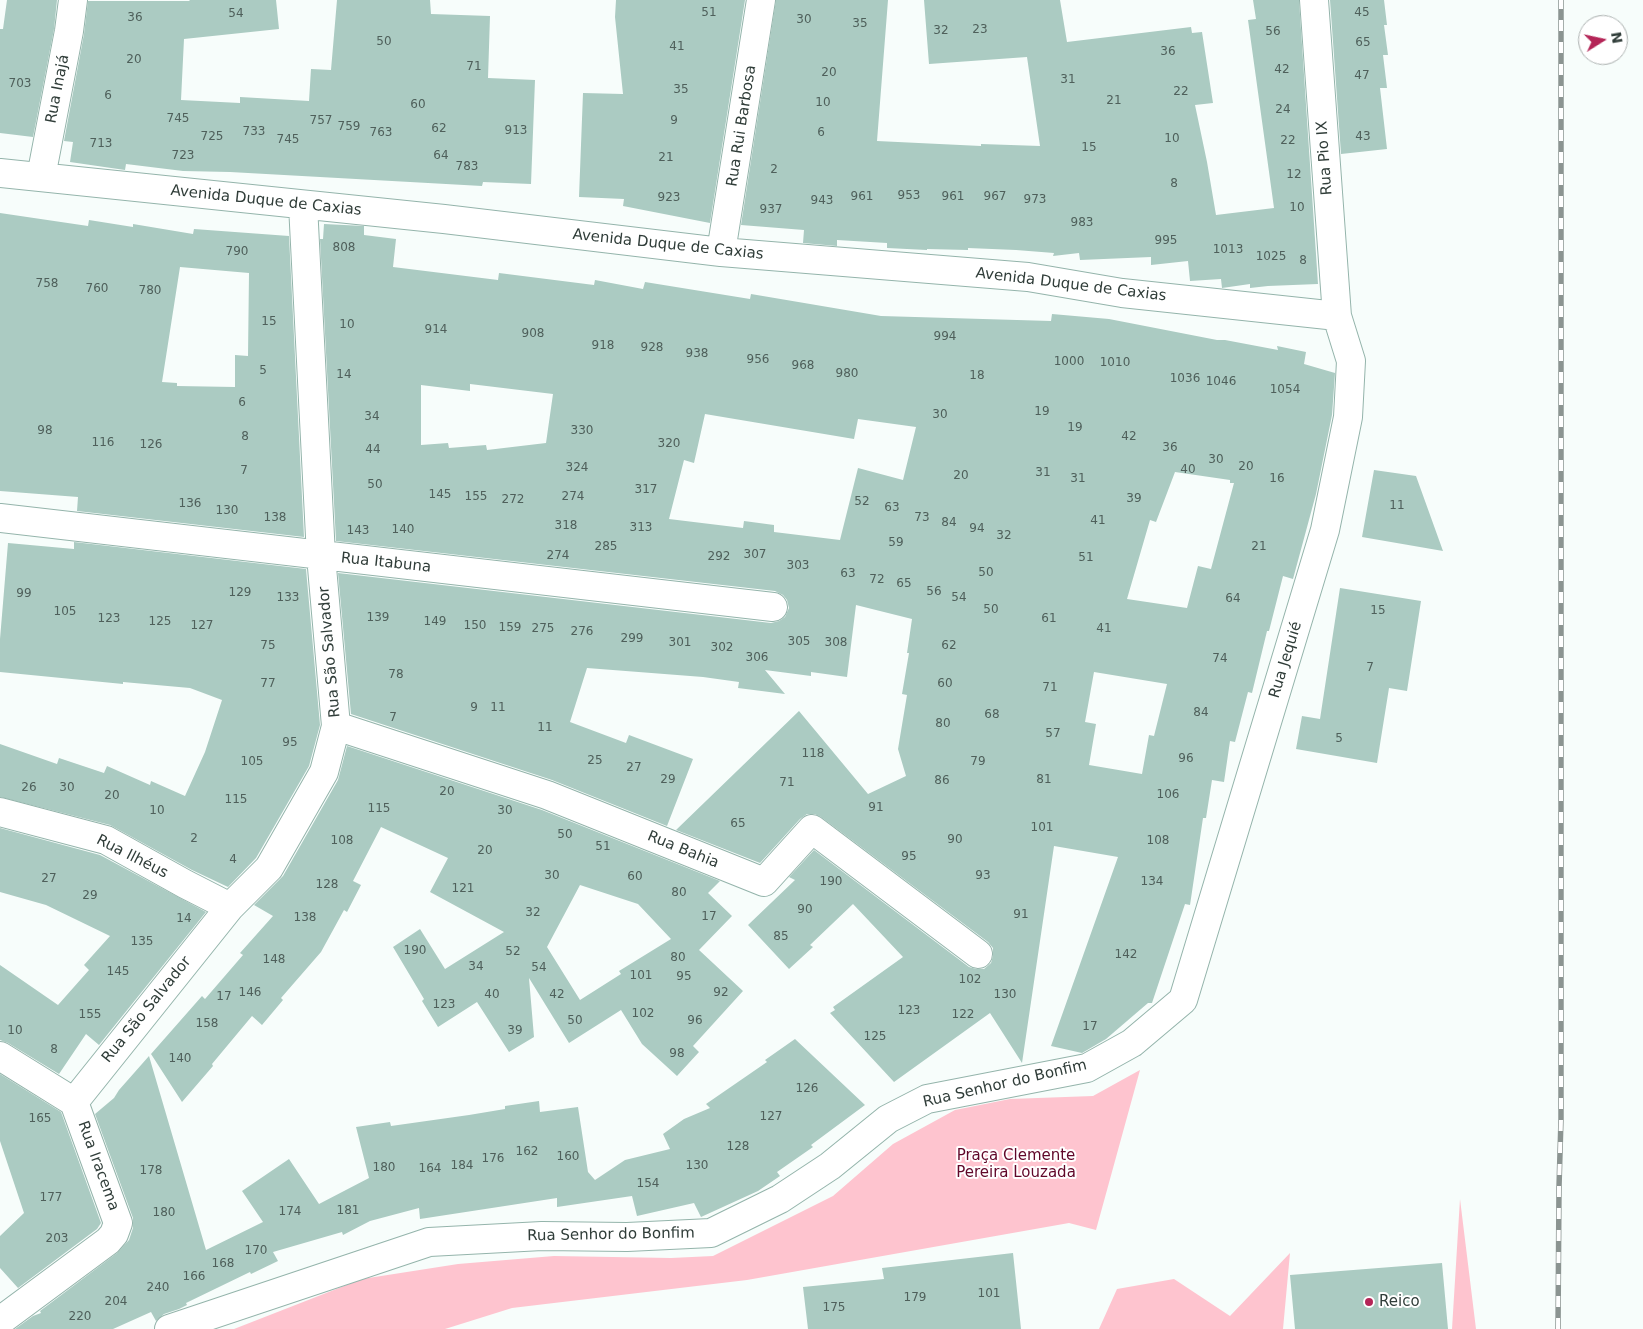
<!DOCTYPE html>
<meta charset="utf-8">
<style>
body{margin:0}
#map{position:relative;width:1643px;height:1329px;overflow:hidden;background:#f7fdfb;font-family:"DejaVu Sans",sans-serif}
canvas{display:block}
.north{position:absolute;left:1578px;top:15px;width:50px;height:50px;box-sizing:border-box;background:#fff;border:1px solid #acb1b0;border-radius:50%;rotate:80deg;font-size:14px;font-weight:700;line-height:20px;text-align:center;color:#303d39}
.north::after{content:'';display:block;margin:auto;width:18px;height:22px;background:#b42557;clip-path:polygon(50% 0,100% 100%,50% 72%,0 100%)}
</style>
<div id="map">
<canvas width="1643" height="1329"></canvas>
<div class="north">N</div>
</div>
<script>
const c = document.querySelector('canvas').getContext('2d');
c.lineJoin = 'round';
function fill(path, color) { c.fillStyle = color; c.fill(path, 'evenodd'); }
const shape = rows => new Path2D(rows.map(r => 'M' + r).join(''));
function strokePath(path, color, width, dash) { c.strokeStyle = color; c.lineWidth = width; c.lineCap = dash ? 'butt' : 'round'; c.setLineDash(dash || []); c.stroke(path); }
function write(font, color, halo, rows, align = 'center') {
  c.font = font + ' "DejaVu Sans",sans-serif'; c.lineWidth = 4; c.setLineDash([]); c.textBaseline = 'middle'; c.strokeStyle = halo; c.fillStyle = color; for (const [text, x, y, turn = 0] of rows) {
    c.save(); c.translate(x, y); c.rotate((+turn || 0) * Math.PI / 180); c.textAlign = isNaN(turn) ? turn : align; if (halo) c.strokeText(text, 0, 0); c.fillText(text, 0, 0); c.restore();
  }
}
const green = shape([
 [1140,1070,1096,1230,1069,1223,747,1280,512,1308,445,1329,234,1329,362,1279,458,1264,554,1256,671,1258,713,1256,833,1196,893,1144,955,1110,1010,1099,1093,1096],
 [1460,1199,1476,1329,1452,1329],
 [1290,1253,1283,1329,1099,1329,1117,1289,1174,1279,1230,1316]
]);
const building = shape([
 [7,0,57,0,54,29,33,137,0,133,0,29,3,29],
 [189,0,276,0,279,29,184,39,181,100,240,103,240,97,309,101,311,69,331,70,337,0,430,0,431,14,490,16,488,78,535,80,531,184,483,182,482,186,230,172,183,171,126,164,125,170,70,162,73,142,64,141,84,34,88,1,190,1],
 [616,0,745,0,710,223,623,206,624,199,579,197,583,93,623,94,615,17],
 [776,0,888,0,877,141,981,146,981,144,1040,146,1027,57,929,64,924,0,1060,0,1067,42,1191,27,1192,33,1202,32,1213,103,1195,105,1207,162,1216,215,1274,208,1248,20,1256,19,1253,0,1299,0,1318,284,1268,286,1250,288,1250,284,1222,288,1221,279,1190,281,1188,261,1151,265,1151,257,1080,260,1079,253,1053,256,1054,253,1016,250,968,248,968,250,927,249,927,250,887,248,887,243,837,240,837,246,803,243,804,230,741,225],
 [1330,0,1384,0,1387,25,1384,25,1388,55,1383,55,1387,88,1380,88,1387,149,1341,154],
 [0,213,88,226,89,220,133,227,133,224,193,234,194,229,289,236,304,537,77,511,78,497,0,491],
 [180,267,249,273,248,356,235,355,235,387,177,386,177,383,162,382],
 [324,224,364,226,364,235,396,239,393,267,498,280,499,273,594,285,595,280,643,289,645,282,750,299,751,294,881,316,1051,321,1052,314,1109,319,1217,340,1225,340,1278,350,1277,346,1306,352,1304,364,1335,373,1332,415,1316,494,1293,579,1283,576,1269,631,1267,631,1252,693,1248,692,1235,742,1230,741,1224,782,1212,780,1206,818,1203,818,1190,905,1185,904,1152,1003,1148,1003,1106,1039,1082,1053,1051,1046,1118,857,1054,846,1022,1063,990,1013,894,1082,830,1013,835,1010,833,1007,903,957,853,904,810,945,813,947,789,969,748,925,795,880,789,877,814,850,969,967,976,969,984,969,991,963,993,956,993,948,988,942,821,817,815,814,807,814,800,819,760,863,676,830,799,711,868,794,906,776,898,749,907,695,902,694,909,653,907,653,912,619,856,605,847,677,811,672,811,676,765,670,785,694,738,688,739,682,703,677,587,668,570,722,626,743,629,735,693,759,667,826,552,780,351,714,338,573,771,623,779,621,785,617,789,608,787,600,783,595,775,591,336,541,320,239,323,239],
 [470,384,553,394,546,443,487,450,486,445,449,448,448,443,421,445,421,385,470,391],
 [705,414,854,439,858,419,916,427,903,480,858,468,840,540,774,532,774,525,744,521,743,528,669,519,684,460,694,463],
 [1175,472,1230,480,1230,483,1234,483,1211,569,1198,566,1187,608,1127,599,1150,520,1156,522],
 [1094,672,1167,684,1154,736,1149,735,1142,774,1089,765,1096,724,1085,722],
 [1374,470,1416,476,1443,551,1362,537],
 [74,542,306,569,320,725,309,766,256,858,228,887,192,870,110,825,0,797,0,744,57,764,59,758,104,773,107,766,150,785,151,781,185,796,205,752,222,700,190,688,123,682,123,684,0,672,0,639,8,543,74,549],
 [1340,588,1421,601,1407,691,1389,688,1377,763,1296,749,1302,716,1320,719],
 [347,746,542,810,720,881,708,893,732,916,699,950,743,991,693,1046,699,1052,677,1076,642,1044,621,1010,569,1043,529,978,534,1037,509,1052,477,1002,438,1027,422,1001,424,999,393,947,420,929,445,969,504,932,430,892,448,858,381,827,353,881,361,885,347,912,344,910,321,952,281,998,283,1000,262,1025,252,1016,212,1064,213,1066,182,1102,151,1054,202,996,205,999,243,955,240,953,273,916,254,905,283,876,338,780],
 [580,885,638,904,671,939,619,971,621,974,580,1000,547,947],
 [0,828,100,855,206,912,99,1045,86,1034,59,1074,8,1043,0,1040,0,965,58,1005,89,970,84,965,110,936,46,905,0,892],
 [795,1039,865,1105,811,1145,813,1147,777,1172,780,1176,758,1191,701,1217,694,1203,637,1216,632,1196,557,1207,557,1198,420,1219,419,1208,370,1221,343,1235,342,1232,273,1252,278,1261,251,1274,250,1272,186,1303,187,1305,179,1309,164,1314,156,1321,151,1312,113,1329,15,1329,33,1316,41,1313,40,1311,117,1253,129,1240,133,1228,133,1218,95,1114,114,1098,119,1090,149,1056,206,1250,263,1222,242,1191,289,1159,319,1204,369,1178,356,1127,390,1122,391,1126,469,1115,505,1109,505,1106,539,1101,540,1112,578,1107,588,1172,595,1180,625,1160,670,1149,663,1134,684,1119,710,1108,706,1104,767,1062,765,1060],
 [0,1074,61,1112,101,1223,97,1229,18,1288,0,1268,0,1236,24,1213,0,1141],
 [1013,1253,1021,1329,808,1329,803,1287,884,1279,882,1268],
 [1442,1263,1448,1329,1295,1329,1290,1275]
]);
const minor = shape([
 [0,173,444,219,721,252,1028,277,1122,293,1337,316],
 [41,177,69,31,73,0],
 [721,252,761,0],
 [0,518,773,607],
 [336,726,547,795,764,882,812,829,978,954],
 [0,812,106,840,185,884,230,907],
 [0,1056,74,1102,118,1223,114,1234,108,1241,0,1321],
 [74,1102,230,907,269,868,324,772,336,726,321,556,303,205],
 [169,1329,429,1242,542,1236,627,1237,711,1233,780,1199,830,1166,888,1119,927,1099,1087,1068,1132,1043,1183,1000,1325,530,1348,417,1351,361,1337,316,1314,0]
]);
const rail = shape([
 [1558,1329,1559,1187,1561,1119,1561,0]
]);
const markers = [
 [1369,1302,5,"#b42557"]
];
const numberNames = [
 ["51",709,13],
 ["45",1362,13],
 ["54",236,14],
 ["36",135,18],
 ["30",804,20],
 ["35",860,24],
 ["23",980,30],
 ["32",941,31],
 ["56",1273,32],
 ["50",384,42],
 ["65",1363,43],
 ["41",677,47],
 ["36",1168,52],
 ["20",134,60],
 ["71",474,67],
 ["42",1282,70],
 ["20",829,73],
 ["47",1362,76],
 ["31",1068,80],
 ["703",20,84],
 ["35",681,90],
 ["22",1181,92],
 ["6",108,96],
 ["21",1114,101],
 ["10",823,103],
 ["60",418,105],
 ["24",1283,110],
 ["745",178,119],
 ["757",321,121],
 ["9",674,121],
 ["759",349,127],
 ["62",439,129],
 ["913",516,131],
 ["733",254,132],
 ["763",381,133],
 ["6",821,133],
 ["725",212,137],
 ["43",1363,137],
 ["10",1172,139],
 ["745",288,140],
 ["22",1288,141],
 ["713",101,144],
 ["15",1089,148],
 ["723",183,156],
 ["64",441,156],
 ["21",666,158],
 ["783",467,167],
 ["2",774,170],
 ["12",1294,175],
 ["8",1174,184],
 ["953",909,196],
 ["961",862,197],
 ["961",953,197],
 ["967",995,197],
 ["923",669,198],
 ["973",1035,200],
 ["943",822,201],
 ["10",1297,208],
 ["937",771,210],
 ["983",1082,223],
 ["995",1166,241],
 ["808",344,248],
 ["1013",1228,250],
 ["790",237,252],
 ["1025",1271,257],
 ["8",1303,261],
 ["758",47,284],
 ["760",97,289],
 ["780",150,291],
 ["15",269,322],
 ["10",347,325],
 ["914",436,330],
 ["908",533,334],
 ["994",945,337],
 ["918",603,346],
 ["928",652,348],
 ["938",697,354],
 ["956",758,360],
 ["1000",1069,362],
 ["1010",1115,363],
 ["968",803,366],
 ["5",263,371],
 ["980",847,374],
 ["14",344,375],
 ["18",977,376],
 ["1036",1185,379],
 ["1046",1221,382],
 ["1054",1285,390],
 ["6",242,403],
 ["19",1042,412],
 ["30",940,415],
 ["34",372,417],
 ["19",1075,428],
 ["98",45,431],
 ["330",582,431],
 ["8",245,437],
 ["42",1129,437],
 ["116",103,443],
 ["320",669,444],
 ["126",151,445],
 ["36",1170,448],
 ["44",373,450],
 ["30",1216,460],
 ["20",1246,467],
 ["324",577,468],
 ["40",1188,470],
 ["7",244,471],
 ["31",1043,473],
 ["20",961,476],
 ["31",1078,479],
 ["16",1277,479],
 ["50",375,485],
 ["317",646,490],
 ["145",440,495],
 ["155",476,497],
 ["274",573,497],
 ["39",1134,499],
 ["272",513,500],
 ["52",862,502],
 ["136",190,504],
 ["11",1397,506],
 ["63",892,508],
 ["130",227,511],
 ["138",275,518],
 ["73",922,518],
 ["41",1098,521],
 ["84",949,523],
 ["318",566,526],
 ["313",641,528],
 ["94",977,529],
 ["140",403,530],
 ["143",358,531],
 ["32",1004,536],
 ["59",896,543],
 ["285",606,547],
 ["21",1259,547],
 ["307",755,555],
 ["274",558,556],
 ["292",719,557],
 ["51",1086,558],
 ["303",798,566],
 ["50",986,573],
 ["63",848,574],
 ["72",877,580],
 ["65",904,584],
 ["56",934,592],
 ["129",240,593],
 ["99",24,594],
 ["133",288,598],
 ["54",959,598],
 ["64",1233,599],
 ["50",991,610],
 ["15",1378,611],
 ["105",65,612],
 ["139",378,618],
 ["123",109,619],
 ["61",1049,619],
 ["125",160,622],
 ["149",435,622],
 ["127",202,626],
 ["150",475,626],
 ["159",510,628],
 ["275",543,629],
 ["41",1104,629],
 ["276",582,632],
 ["299",632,639],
 ["305",799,642],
 ["301",680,643],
 ["308",836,643],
 ["75",268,646],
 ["62",949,646],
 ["302",722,648],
 ["306",757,658],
 ["74",1220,659],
 ["7",1370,668],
 ["78",396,675],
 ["77",268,684],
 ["60",945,684],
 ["71",1050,688],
 ["9",474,708],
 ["11",498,708],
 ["84",1201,713],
 ["68",992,715],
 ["7",393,718],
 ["80",943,724],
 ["11",545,728],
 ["57",1053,734],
 ["5",1339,739],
 ["95",290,743],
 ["118",813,754],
 ["96",1186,759],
 ["25",595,761],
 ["105",252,762],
 ["79",978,762],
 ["27",634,768],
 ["29",668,780],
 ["81",1044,780],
 ["86",942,781],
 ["71",787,783],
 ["26",29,788],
 ["30",67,788],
 ["20",447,792],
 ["106",1168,795],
 ["20",112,796],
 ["115",236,800],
 ["91",876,808],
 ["115",379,809],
 ["10",157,811],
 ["30",505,811],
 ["65",738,824],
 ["101",1042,828],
 ["50",565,835],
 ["2",194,839],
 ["90",955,840],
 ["108",342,841],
 ["108",1158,841],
 ["51",603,847],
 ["20",485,851],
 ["95",909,857],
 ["4",233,860],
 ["30",552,876],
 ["93",983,876],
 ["60",635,877],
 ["27",49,879],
 ["190",831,882],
 ["134",1152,882],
 ["128",327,885],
 ["121",463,889],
 ["80",679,893],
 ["29",90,896],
 ["90",805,910],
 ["32",533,913],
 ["91",1021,915],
 ["17",709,917],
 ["138",305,918],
 ["14",184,919],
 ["85",781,937],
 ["135",142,942],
 ["190",415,951],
 ["52",513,952],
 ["142",1126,955],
 ["80",678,958],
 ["148",274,960],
 ["34",476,967],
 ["54",539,968],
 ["145",118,972],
 ["101",641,976],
 ["95",684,977],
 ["102",970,980],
 ["146",250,993],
 ["92",721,993],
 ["40",492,995],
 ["42",557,995],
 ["130",1005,995],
 ["17",224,997],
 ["123",444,1005],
 ["123",909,1011],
 ["102",643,1014],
 ["155",90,1015],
 ["122",963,1015],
 ["50",575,1021],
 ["96",695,1021],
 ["158",207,1024],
 ["17",1090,1027],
 ["10",15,1031],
 ["39",515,1031],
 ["125",875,1037],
 ["8",54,1050],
 ["98",677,1054],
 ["140",180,1059],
 ["126",807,1089],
 ["127",771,1117],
 ["165",40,1119],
 ["128",738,1147],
 ["162",527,1152],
 ["160",568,1157],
 ["176",493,1159],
 ["184",462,1166],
 ["130",697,1166],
 ["180",384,1168],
 ["164",430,1169],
 ["178",151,1171],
 ["154",648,1184],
 ["177",51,1198],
 ["181",348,1211],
 ["174",290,1212],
 ["180",164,1213],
 ["203",57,1239],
 ["170",256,1251],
 ["168",223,1264],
 ["166",194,1277],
 ["240",158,1288],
 ["101",989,1294],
 ["179",915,1298],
 ["204",116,1302],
 ["175",834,1308],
 ["220",80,1317]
];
const streetNames = [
 ["Rua Inajá",58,89,-79],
 ["Rua Rui Barbosa",742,126,-81],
 ["Rua Pio IX",1325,158,-94],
 ["Avenida Duque de Caxias",266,201,6],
 ["Avenida Duque de Caxias",668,245,6],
 ["Avenida Duque de Caxias",1071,285,7],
 ["Rua Itabuna",386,563,6],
 ["Rua São Salvador",330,652,-95],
 ["Rua Jequié",1286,660,-73],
 ["Rua Bahia",683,850,22],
 ["Rua Ilhéus",132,857,27],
 ["Rua São Salvador",147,1010,-51],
 ["Rua Senhor do Bonfim",1005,1084,-13],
 ["Rua Iracema",98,1166,70],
 ["Rua Senhor do Bonfim",611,1235,-1]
];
const parkNames = [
 ["Praça Clemente",1016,1156],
 ["Pereira Louzada",1016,1173]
];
const poiNames = [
 ["Reico",1379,1302]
];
fill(green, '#fec4cf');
fill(building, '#abcbc2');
strokePath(minor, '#94b4ab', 30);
strokePath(minor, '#fff', 28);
strokePath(rail, '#8b9491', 5.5);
strokePath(rail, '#fff', 4, [11]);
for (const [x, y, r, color] of markers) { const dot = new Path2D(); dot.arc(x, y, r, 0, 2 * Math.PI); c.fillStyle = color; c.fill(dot); strokePath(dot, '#fff', 2); }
write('12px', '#4f605b', null, numberNames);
write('15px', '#303d39', '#fff', streetNames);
write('15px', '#600729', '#fff', parkNames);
write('15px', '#303d39', '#fff', poiNames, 'left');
</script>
